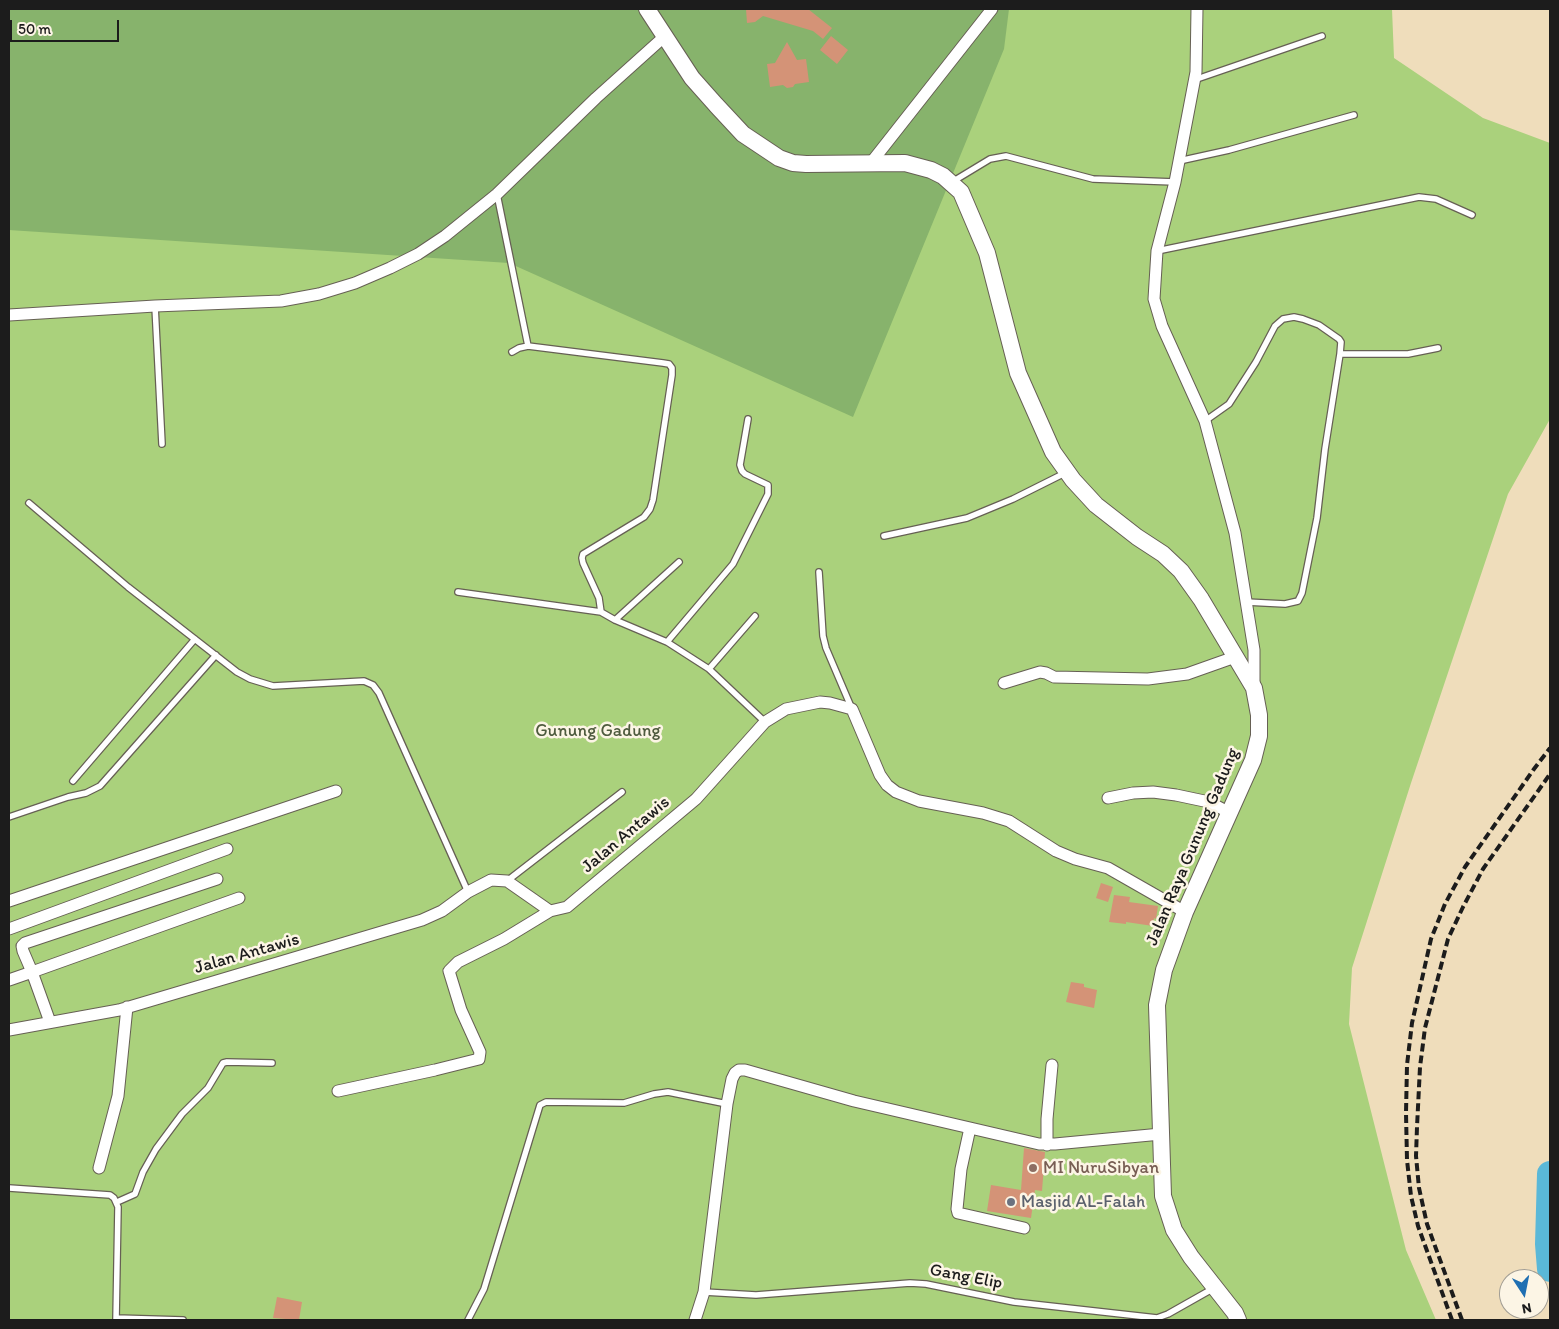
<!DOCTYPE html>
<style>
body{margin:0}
#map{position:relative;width:1559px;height:1329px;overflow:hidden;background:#efddbb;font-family:Itim,sans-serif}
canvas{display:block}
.frame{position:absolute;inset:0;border:10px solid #1c1c1c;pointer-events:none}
.north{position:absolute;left:1499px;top:1269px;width:50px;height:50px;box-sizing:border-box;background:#fcf5e5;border:1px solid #a29e95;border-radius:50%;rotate:169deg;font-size:14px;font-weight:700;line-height:20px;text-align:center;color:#1c1c1c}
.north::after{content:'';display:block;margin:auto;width:18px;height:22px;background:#1f6fb2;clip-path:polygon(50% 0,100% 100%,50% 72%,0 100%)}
.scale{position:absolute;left:10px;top:20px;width:109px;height:22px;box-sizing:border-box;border:2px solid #1c1c1c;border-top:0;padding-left:6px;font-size:15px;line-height:18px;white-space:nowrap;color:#1c1c1c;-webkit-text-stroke:4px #fcf5e5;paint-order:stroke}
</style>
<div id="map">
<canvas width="1559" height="1329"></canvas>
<div class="frame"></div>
<div class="north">N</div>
<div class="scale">50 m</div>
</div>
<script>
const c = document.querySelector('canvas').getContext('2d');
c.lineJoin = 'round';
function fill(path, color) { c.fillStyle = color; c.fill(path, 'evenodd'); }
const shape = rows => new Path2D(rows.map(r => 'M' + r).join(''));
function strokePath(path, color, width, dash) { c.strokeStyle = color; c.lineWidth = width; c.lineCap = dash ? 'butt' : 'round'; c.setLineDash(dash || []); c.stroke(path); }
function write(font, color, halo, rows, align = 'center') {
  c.font = font + ' Itim,sans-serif'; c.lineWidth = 5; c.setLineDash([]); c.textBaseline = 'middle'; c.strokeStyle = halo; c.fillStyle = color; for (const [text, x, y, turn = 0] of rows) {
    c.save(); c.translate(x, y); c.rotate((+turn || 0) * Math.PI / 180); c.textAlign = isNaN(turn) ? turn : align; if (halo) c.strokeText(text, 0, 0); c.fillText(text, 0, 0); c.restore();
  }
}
const green = shape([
 [900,9,1392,9,1394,58,1483,118,1550,143,1550,419,1508,494,1411,783,1352,968,1349,1024,1406,1250,1436,1320,9,1320,9,36]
]);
const forest = shape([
 [9,9,1009,9,1004,49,853,417,509,263,9,230]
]);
const river = shape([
 [1550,1174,1548,1244,1550,1269]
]);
const building = shape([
 [746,9,808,9,832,28,823,39,813,31,763,16,755,22,747,23],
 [831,36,848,50,837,64,820,50],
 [787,42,797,60,806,59,809,82,795,84,793,87,787,88,783,85,770,87,767,64,775,63],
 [1101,883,1113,887,1108,902,1096,898],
 [1114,895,1130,897,1129,902,1158,906,1156,919,1154,918,1153,926,1126,922,1126,924,1109,922],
 [1071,982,1084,984,1084,987,1097,990,1094,1008,1066,1002],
 [1024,1148,1045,1152,1042,1191,1035,1190,1031,1218,987,1211,991,1185,1021,1190],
 [277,1297,302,1302,299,1320,273,1318]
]);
const lane = shape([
 [1194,80,1322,36],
 [1179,161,1229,150,1354,115],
 [952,182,990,159,1006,156,1093,179,1175,182],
 [497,194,528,346],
 [1157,251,1419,197,1436,199,1472,215],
 [155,306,162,444],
 [512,352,519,348,528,346,663,363,669,364,672,368,672,375,653,500,650,509,644,517,583,554,582,558,583,563,599,598,601,612],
 [1340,354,1408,354,1438,348],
 [1205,421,1229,404,1256,362,1275,326,1283,319,1294,317,1303,319,1319,325,1339,339,1341,342,1340,354,1325,449,1317,518,1302,593,1298,601,1285,604,1246,602],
 [29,503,128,587,237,672,250,679,273,686,364,681,373,685,379,693,468,892],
 [884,536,967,518,1013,499,1065,473],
 [819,572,823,636,826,648,852,709],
 [458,592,601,612,615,620,667,642,709,669,765,722],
 [615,620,679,562],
 [667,642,733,564,768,494,768,485,745,474,742,471,740,465,748,419],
 [709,669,755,616],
 [73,781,195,639],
 [9,817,68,797,86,793,100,786,216,655],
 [507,881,622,792],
 [9,1188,110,1195,114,1198,118,1207,116,1320],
 [117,1202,135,1194,143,1172,156,1149,182,1114,208,1088,223,1063,227,1062,272,1063],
 [704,1292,756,1295,910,1283,926,1284,1014,1302,1157,1318,1168,1314,1214,1288],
 [116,1318,183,1320],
 [468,1320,484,1289,540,1105,546,1102,624,1103,654,1094,668,1092,727,1104]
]);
const street = shape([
 [1197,9,1196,72,1175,182,1157,251,1154,299,1162,326,1205,421,1235,533,1254,650,1254,687],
 [870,164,992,9],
 [9,315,155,306,281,301,319,294,355,283,390,268,418,254,445,236,497,194,596,98,665,36],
 [1004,683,1040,672,1046,673,1054,677,1148,679,1187,674,1235,657],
 [1108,798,1133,793,1153,792,1176,795,1209,802,1230,813],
 [9,901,336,791],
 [9,929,227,849],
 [9,980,32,972,23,951,22,946,25,943,217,879],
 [50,1022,32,972,239,898],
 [9,1030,119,1010,422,920,442,911,468,892,491,880,507,881,550,911,567,907,696,799,765,722,786,709,820,702,830,703,852,709,880,775,887,785,896,792,919,801,983,813,1009,821,1056,851,1075,859,1108,868,1185,912],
 [338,1091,435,1070,479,1059,480,1052,461,1010,449,971,458,962,504,939,550,911],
 [970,1128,961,1169,957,1209,958,1213,1024,1228],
 [1047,1145,1047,1119,1052,1065],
 [99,1168,118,1096,127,1007],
 [695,1320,704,1292,727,1104,732,1079,735,1073,739,1070,745,1070,854,1101,1039,1144,1055,1144,1161,1134]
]);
const secondary = shape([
 [647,9,692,78,716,105,743,134,779,158,793,163,806,164,905,163,931,170,943,176,961,192,987,253,1018,373,1053,452,1073,480,1096,505,1137,537,1163,554,1181,571,1201,599,1254,688,1259,715,1259,736,1253,760,1185,912,1164,970,1157,1005,1163,1196,1174,1230,1191,1257,1235,1313,1238,1320]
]);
const rail = shape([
 [1452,1320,1418,1226,1411,1196,1407,1160,1406,1113,1407,1065,1412,1023,1431,939,1445,904,1465,867,1534,769,1550,748],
 [1462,1320,1427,1224,1419,1188,1416,1156,1417,1127,1420,1067,1425,1028,1448,939,1463,907,1483,869,1550,774]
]);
const markers = [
 [1033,1168,5,"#8d6e63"],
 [1011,1202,5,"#6b7280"]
];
const parkNames = [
 ["Gunung Gadung",598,731]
];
const streetNames = [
 ["Jalan Antawis",626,835,-40],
 ["Jalan Raya Gunung Gadung",1193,847,-67],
 ["Jalan Antawis",247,954,-16],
 ["Gang Elip",966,1277,11]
];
const educationNames = [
 ["MI NuruSibyan",1043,1168]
];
const worshipNames = [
 ["Masjid AL-Falah",1021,1202]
];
fill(green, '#aad17c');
fill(forest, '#87b36c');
strokePath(river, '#5ab8d8', 26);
fill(building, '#d49377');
strokePath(lane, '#666054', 8);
strokePath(street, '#666054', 13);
strokePath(secondary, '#666054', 18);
strokePath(lane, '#fff', 5.5);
strokePath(street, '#fff', 11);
strokePath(secondary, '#fff', 16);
strokePath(rail, '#1c1c1c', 4, [8, 4]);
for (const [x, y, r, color] of markers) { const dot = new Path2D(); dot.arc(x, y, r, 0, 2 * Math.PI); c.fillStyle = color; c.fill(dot); strokePath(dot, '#fcf5e5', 2); }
write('18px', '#4e5b3e', '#fcf5e5', parkNames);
write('18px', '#1c1c1c', '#fcf5e5', streetNames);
write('18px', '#785e54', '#fcf5e5', educationNames, 'left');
write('18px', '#5b616d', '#fcf5e5', worshipNames, 'left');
</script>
